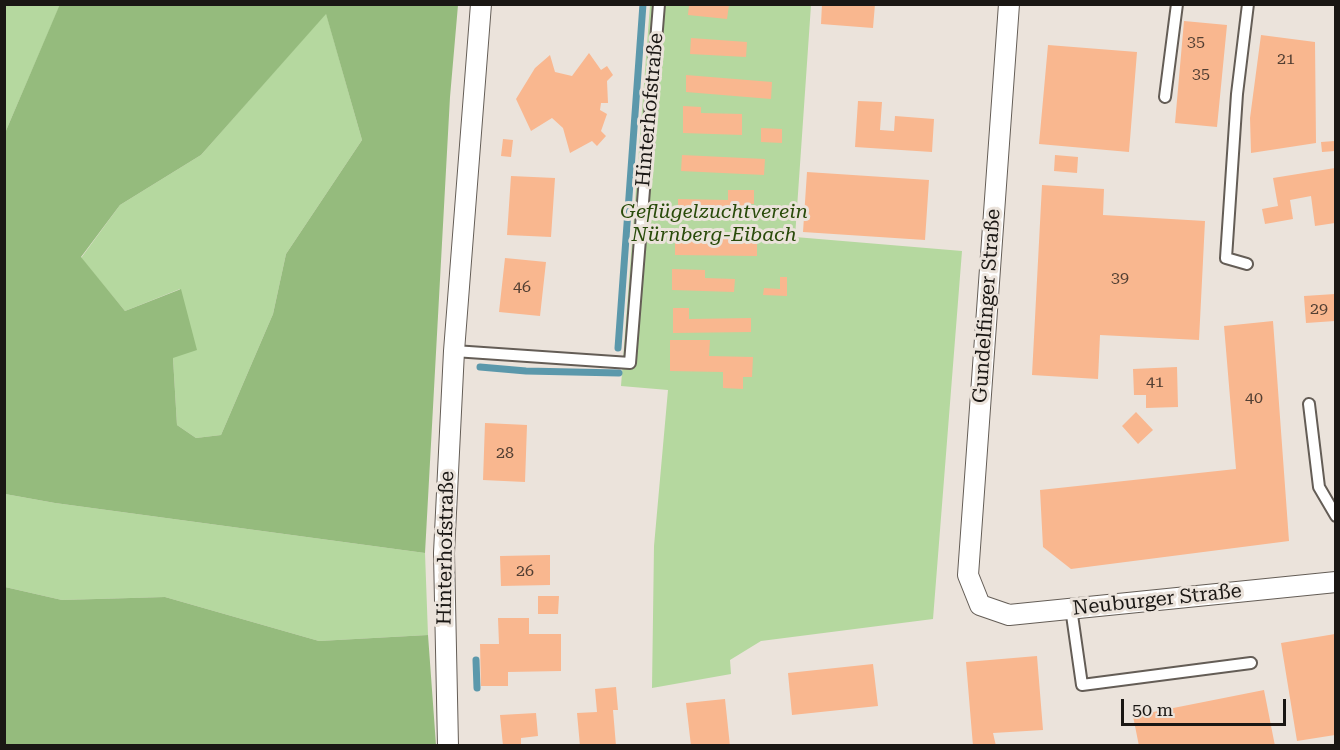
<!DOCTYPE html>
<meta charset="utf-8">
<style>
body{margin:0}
#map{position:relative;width:1340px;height:750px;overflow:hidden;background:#ebe3db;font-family:"Roboto Serif",serif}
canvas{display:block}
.frame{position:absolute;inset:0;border:6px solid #1a1714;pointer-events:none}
.scale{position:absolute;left:1121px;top:699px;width:165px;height:27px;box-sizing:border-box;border:3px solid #1a1714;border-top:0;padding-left:8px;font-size:18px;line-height:21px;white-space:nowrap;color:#1a1714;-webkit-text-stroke:4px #ebe3db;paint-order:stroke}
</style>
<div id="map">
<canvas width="1340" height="750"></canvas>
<div class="frame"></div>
<div class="scale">50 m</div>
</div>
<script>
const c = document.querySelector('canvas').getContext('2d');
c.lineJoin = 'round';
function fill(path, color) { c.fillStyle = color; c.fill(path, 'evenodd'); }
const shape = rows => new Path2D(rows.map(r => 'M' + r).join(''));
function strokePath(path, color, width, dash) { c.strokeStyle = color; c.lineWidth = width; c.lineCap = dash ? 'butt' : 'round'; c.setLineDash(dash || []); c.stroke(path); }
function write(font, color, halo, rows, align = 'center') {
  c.font = font + ' "Roboto Serif",serif'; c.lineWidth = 6; c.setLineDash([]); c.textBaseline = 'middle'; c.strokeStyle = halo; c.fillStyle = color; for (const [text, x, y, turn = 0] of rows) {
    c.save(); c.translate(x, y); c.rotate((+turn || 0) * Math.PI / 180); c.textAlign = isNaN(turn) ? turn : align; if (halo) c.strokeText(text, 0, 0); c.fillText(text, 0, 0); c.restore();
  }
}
const green = shape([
 [5,5,60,5,5,133],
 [650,5,811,5,795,237,962,251,933,619,761,641,730,660,731,674,652,688,654,546,668,390,621,386],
 [326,13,362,140,286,254,273,314,221,435,196,438,177,425,173,358,180,289,125,311,81,258,120,205,201,155],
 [5,494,55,503,425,553,428,635,319,641,165,597,62,600,5,587]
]);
const forest = shape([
 [60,4,458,5,450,97,425,553,55,503,5,494,5,133],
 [326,14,362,140,286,254,273,314,221,435,196,438,177,425,173,358,197,350,181,289,125,311,81,257,120,205,201,155],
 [5,587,62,600,165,597,319,641,428,635,436,745,5,745]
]);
const stream = shape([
 [618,348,643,4],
 [480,367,526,371,619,373],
 [476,660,477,688]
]);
const building = shape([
 [822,4,875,4,873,28,821,24],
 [689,5,729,5,727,19,688,15],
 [1184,21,1227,25,1217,127,1175,123],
 [1261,35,1315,42,1316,143,1251,153,1250,118],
 [691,38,747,42,746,57,690,54],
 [1048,45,1137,52,1129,152,1039,144],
 [589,53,601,70,607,66,613,75,607,81,608,103,601,103,600,110,607,114,601,131,606,136,597,146,592,141,570,153,563,128,552,118,531,131,516,99,535,68,550,55,555,72,572,76],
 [686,75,772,82,771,99,686,92],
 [858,101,882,102,880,130,894,131,895,116,934,119,932,152,855,147],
 [683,106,701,107,701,113,742,114,742,135,683,133],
 [761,128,782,129,782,143,761,142],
 [503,139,513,140,511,157,501,156],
 [1335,141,1335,151,1322,152,1321,142],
 [682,155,765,159,764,175,681,171],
 [1055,155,1078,157,1077,173,1054,171],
 [1335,168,1335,223,1315,226,1311,196,1290,200,1293,219,1265,224,1262,209,1278,206,1273,178],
 [807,172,929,180,925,240,803,232],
 [511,176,555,178,551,237,507,235],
 [1042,185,1104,189,1103,215,1205,221,1199,340,1100,335,1098,379,1032,375],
 [728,190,754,190,754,204,748,204,748,214,678,214,678,199,728,200],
 [675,235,757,236,757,256,675,255],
 [505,258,546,262,540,316,499,312],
 [672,269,705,270,705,278,735,279,734,292,672,290],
 [780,277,787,277,787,296,763,295,764,288,780,289],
 [1335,294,1335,321,1306,323,1304,296],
 [673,308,689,308,689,319,751,318,751,332,673,333],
 [1273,321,1289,541,1071,569,1043,547,1040,490,1236,469,1224,326],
 [670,340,710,340,709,356,753,357,752,377,743,377,743,389,723,388,723,372,670,371],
 [1177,367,1178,407,1146,408,1146,395,1134,395,1133,369],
 [1136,412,1153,430,1138,444,1122,426],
 [485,423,527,425,525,482,483,480],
 [550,555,550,585,501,586,500,556],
 [538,596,559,596,558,614,538,614],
 [498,618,529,618,529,634,561,634,561,671,508,672,508,686,481,686,480,644,499,644],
 [1335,634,1335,735,1297,741,1281,643],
 [1037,656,1043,730,993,733,996,746,973,746,966,662],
 [873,664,878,706,792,715,788,673],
 [616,687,618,710,613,710,616,746,580,746,577,713,597,712,595,689],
 [1264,690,1275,746,1139,746,1133,716],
 [725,699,730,746,691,746,686,703],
 [536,713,538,736,521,738,521,746,503,746,500,715]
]);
const lane = shape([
 [1165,97,1177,4],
 [1247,264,1226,258,1237,94,1248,4],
 [454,351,630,363,659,4],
 [1309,404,1319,487,1336,516],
 [1071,608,1082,685,1251,663]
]);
const street = shape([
 [1009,4,968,575,980,605,1009,615,1336,582],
 [448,746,444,553,454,351,481,4]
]);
const numberNames = [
 ["35",1196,42],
 ["21",1286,59],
 ["35",1201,74],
 ["39",1120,278],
 ["46",522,287],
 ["29",1319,309],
 ["41",1155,382],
 ["40",1254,398],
 ["28",505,453],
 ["26",525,571]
];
const streetNames = [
 ["Hinterhofstraße",650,110,-85],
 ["Gundelfinger Straße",987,306,-86],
 ["Hinterhofstraße",446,548,-89],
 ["Neuburger Straße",1157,600,-6]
];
const parkNames = [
 ["Geflügelzuchtverein",714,212],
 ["Nürnberg-Eibach",714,235]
];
fill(green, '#b5d89f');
fill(forest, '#95bb7d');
strokePath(stream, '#5b98ab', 7);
fill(building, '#f9b78f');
strokePath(lane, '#645d56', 14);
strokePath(street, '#645d56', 22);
strokePath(lane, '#fff', 10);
strokePath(street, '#fff', 20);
write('16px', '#523f33', null, numberNames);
write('20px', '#1a1714', '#ebe3db', streetNames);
write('italic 20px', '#294b0a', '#ebe3db', parkNames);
</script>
